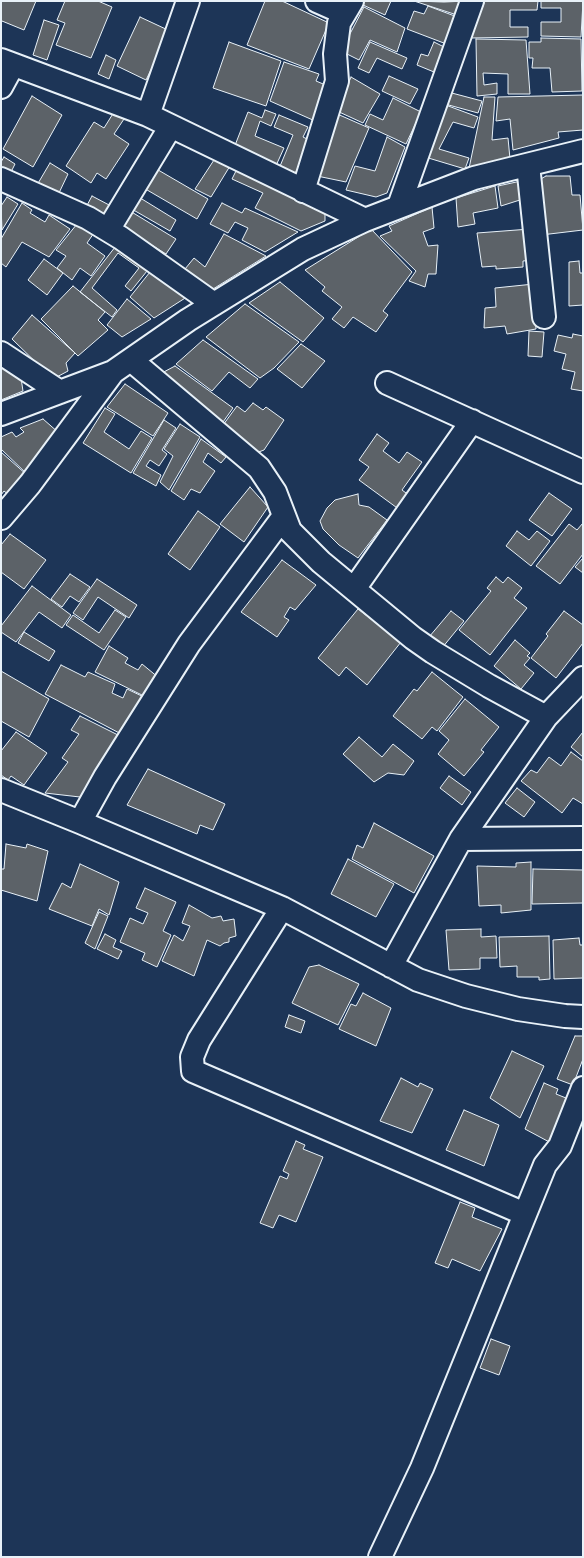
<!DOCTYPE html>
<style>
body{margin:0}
#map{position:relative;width:584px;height:1558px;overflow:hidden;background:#1d3557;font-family:"Indie Flower",sans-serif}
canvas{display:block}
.frame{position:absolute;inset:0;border:2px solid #e8f1f8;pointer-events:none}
</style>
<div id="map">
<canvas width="584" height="1558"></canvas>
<div class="frame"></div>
</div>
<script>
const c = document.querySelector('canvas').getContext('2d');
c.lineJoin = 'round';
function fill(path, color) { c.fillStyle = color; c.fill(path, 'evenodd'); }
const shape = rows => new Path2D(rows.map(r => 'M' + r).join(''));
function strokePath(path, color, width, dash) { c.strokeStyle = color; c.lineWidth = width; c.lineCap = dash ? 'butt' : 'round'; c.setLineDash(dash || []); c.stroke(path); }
const building = shape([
 [1,1,36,1,24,30,2,21,1,23,1,1],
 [65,1,98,1,112,7,91,58,56,45,65,23,57,20,65,1],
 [265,1,282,1,329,23,309,69,247,45,265,1],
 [365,1,391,1,385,15,363,5,365,1],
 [414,1,444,2,467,1,460,16,414,1],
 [485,1,538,1,537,10,510,10,510,27,528,27,528,37,470,38,485,1],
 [541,1,583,1,581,37,541,36,541,22,561,22,561,8,541,8,541,1],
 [428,6,460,18,449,45,407,29,414,11,424,14,428,6],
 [364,7,405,28,397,52,370,40,359,60,341,51,364,7],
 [140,17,170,31,146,80,117,66,140,17],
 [44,20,59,25,47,60,33,55,44,20],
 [541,38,581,39,582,91,552,92,550,68,532,68,533,58,529,58,529,42,541,42,541,38],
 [476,39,526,40,530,94,508,94,508,74,483,73,484,85,497,83,497,94,477,96,476,39],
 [229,42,281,61,266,106,213,88,229,42],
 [370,42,407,58,402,69,377,58,369,73,358,68,370,42],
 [434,42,444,47,434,72,417,65,421,54,428,56,434,42],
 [106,55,116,60,109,79,98,74,106,55],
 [284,62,319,74,316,81,328,86,315,121,270,101,284,62],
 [389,76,418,89,410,104,382,91,389,76],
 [351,77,380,94,363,123,337,111,351,77],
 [448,92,482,101,478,113,445,104,448,92],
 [583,95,583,130,558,132,559,138,513,150,510,119,496,121,498,97,583,95],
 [32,96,62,115,33,167,3,149,32,96],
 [484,97,495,97,492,140,508,138,510,159,468,173,484,97],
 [393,98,421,112,406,144,365,125,370,114,383,120,393,98],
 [443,104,478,117,474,128,453,122,439,149,469,158,465,169,425,157,443,104],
 [265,110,276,114,271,126,260,121,255,136,284,148,274,170,232,153,248,112,262,118,265,110],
 [114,112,124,119,114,134,129,144,106,179,97,173,91,183,66,166,94,122,104,128,114,112],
 [335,113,369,128,346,182,317,176,335,113],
 [279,115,308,127,303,137,309,140,294,177,278,171,293,135,274,127,279,115],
 [387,137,405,147,387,193,376,197,346,190,355,166,375,171,387,137],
 [4,157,15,164,11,172,1,167,1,162,4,157],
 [214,160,230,166,211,197,195,189,214,160],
 [50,163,68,174,58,195,37,185,50,163],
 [153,167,208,199,197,219,142,187,153,167],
 [237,169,325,208,325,221,301,231,255,208,263,193,232,179,237,169],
 [546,176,570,176,572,195,580,195,583,230,541,235,539,180,546,176],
 [521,181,523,199,501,206,498,186,521,181],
 [495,186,498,208,473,213,475,224,458,227,456,198,495,186],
 [92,196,111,206,104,219,85,209,92,196],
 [137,196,176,220,170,231,130,208,137,196],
 [7,197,18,204,2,230,1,206,7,197],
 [22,203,32,210,30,213,45,222,49,215,70,229,49,257,22,242,6,267,1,263,1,239,22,203],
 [222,203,242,213,245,208,298,232,265,252,242,240,248,228,235,222,228,233,210,224,222,203],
 [432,207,434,228,423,232,428,246,438,245,436,274,428,274,425,287,409,281,416,271,380,236,392,231,389,226,432,207],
 [130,211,176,239,166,254,120,225,130,211],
 [81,219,96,230,87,243,105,256,91,276,80,268,72,280,57,268,66,256,56,250,81,219],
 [371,229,412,272,383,311,388,315,376,332,353,317,344,328,332,319,342,307,322,291,325,287,305,270,371,229],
 [530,229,532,260,523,261,523,267,496,269,496,266,482,267,477,233,530,229],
 [224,234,266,256,213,289,185,269,194,258,205,267,224,234],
 [119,242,151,266,131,291,125,286,139,268,118,253,92,288,117,310,112,317,80,292,119,242],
 [44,259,63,273,47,295,28,280,44,259],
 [579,261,580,273,583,273,583,305,569,306,569,262,579,261],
 [154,267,193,293,154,318,130,297,154,267],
 [280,282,324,318,303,342,249,303,280,282],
 [534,284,536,329,507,334,505,326,484,328,485,308,496,307,495,288,534,284],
 [73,286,105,312,98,320,108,330,78,356,41,319,73,286],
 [127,299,151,319,122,337,107,325,127,299],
 [245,304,299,342,274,368,260,378,206,337,245,304],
 [32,315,75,353,66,363,68,371,53,379,12,339,32,315],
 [529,331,544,332,542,357,528,356,529,331],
 [573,334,583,336,583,391,571,389,575,372,562,369,566,354,554,351,558,335,572,338,573,334],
 [203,340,258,379,250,388,229,372,212,391,176,364,203,340],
 [301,344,325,361,302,388,277,369,301,344],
 [1,359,21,378,23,391,1,400,1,359],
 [175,366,233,408,223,422,160,374,175,366],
 [125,384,168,413,153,436,107,407,125,384],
 [253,403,263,410,266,407,284,420,264,450,256,453,223,425,237,406,245,412,253,403],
 [105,408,115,414,104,432,129,449,141,431,152,438,131,473,83,443,105,408],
 [43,419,59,433,28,475,1,449,1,437,12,432,16,437,24,432,20,428,43,419],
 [164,420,176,428,162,450,167,454,159,466,150,460,146,466,161,475,156,486,133,473,164,420],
 [180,424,200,437,169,490,160,482,173,456,164,449,180,424],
 [377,434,389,443,383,451,399,463,407,452,422,462,402,490,414,499,404,513,359,480,369,467,359,460,377,434],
 [201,439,226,457,221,463,208,453,203,462,215,471,200,493,191,489,184,500,171,491,201,439],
 [1,452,27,475,9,495,4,491,1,495,1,452],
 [250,487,268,507,244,542,220,524,250,487],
 [549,493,572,509,552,536,529,520,549,493],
 [358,494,359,505,369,507,387,520,358,558,339,545,323,529,320,521,327,508,335,500,358,494],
 [198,511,220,527,190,570,168,554,198,511],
 [583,523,583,554,560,584,536,566,569,524,577,530,583,523],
 [517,531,529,540,537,531,550,541,531,566,506,546,517,531],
 [10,534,46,560,24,589,1,572,1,545,10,534],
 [583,558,583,573,575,567,583,558],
 [282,560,316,585,295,610,290,607,284,617,289,620,277,637,241,612,282,560],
 [70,574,90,587,79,602,70,596,62,607,51,599,70,574],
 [496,577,503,583,508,577,522,588,514,598,527,608,490,655,459,630,491,591,487,588,496,577],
 [97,579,137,605,129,618,98,597,83,620,73,613,97,579],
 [32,586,71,615,62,628,39,612,16,642,1,632,1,626,32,586],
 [358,609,401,642,367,685,346,667,339,676,318,658,358,609],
 [115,610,126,617,104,650,66,625,73,615,99,633,115,610],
 [451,611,464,621,442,648,429,637,451,611],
 [564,611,583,625,583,643,556,678,531,658,548,636,546,634,564,611],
 [24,632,55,651,49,661,18,643,24,632],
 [515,640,530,653,527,656,530,658,524,665,534,673,521,689,494,666,515,640],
 [109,646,128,658,125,663,138,670,142,664,159,678,146,697,95,672,109,646],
 [61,665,85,677,88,672,115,684,112,693,123,698,127,689,146,698,125,736,45,694,61,665],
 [1,671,49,699,29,737,1,721,1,671],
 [432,672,463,697,437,731,432,727,422,739,393,716,414,689,417,691,432,672],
 [465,699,499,727,481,750,484,752,464,776,438,754,449,740,439,731,465,699],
 [80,716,124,738,80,797,45,793,68,762,62,758,79,734,71,730,80,716],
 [16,732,47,753,24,785,11,776,8,780,1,775,1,751,16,732],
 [583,732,583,757,571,747,583,732],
 [359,737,382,757,393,744,414,761,404,775,388,773,374,782,343,754,359,737],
 [571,752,583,761,583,804,573,798,562,813,521,781,531,770,537,773,549,757,561,766,571,752],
 [148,769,225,804,213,830,200,825,197,834,127,805,148,769],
 [449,776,471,792,462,805,440,788,449,776],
 [517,788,535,802,524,817,505,803,517,788],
 [374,823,434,856,414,893,352,859,357,845,363,848,374,823],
 [6,844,26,848,27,844,48,851,37,901,1,890,1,869,4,869,6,844],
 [348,859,394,884,376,917,331,894,348,859],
 [531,862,531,910,501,913,501,905,479,906,477,866,516,867,516,863,531,862],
 [80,864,119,882,109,915,99,909,92,926,49,909,62,883,71,888,80,864],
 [533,869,583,870,583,903,532,904,533,869],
 [145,888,176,902,163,931,171,935,157,967,142,960,145,953,120,942,130,918,143,924,148,913,136,908,145,888],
 [189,905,212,918,221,916,223,921,234,919,236,936,229,938,229,942,224,943,220,946,207,940,194,976,162,961,174,935,183,941,190,926,182,923,189,905],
 [99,912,108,916,95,949,85,943,99,912],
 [481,929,481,937,496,936,497,958,480,958,480,969,449,970,446,930,481,929],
 [105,934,116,940,113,947,122,951,118,959,97,949,105,934],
 [549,936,550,979,539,980,539,977,517,977,517,966,500,967,499,937,549,936],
 [579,938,580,945,583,945,583,978,554,979,553,940,579,938],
 [319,965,359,984,338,1025,292,1003,309,967,319,965],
 [363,993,391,1008,376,1046,339,1029,351,1004,356,1006,363,993],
 [289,1015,305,1021,301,1033,285,1027,289,1015],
 [575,1036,583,1036,583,1059,573,1085,557,1079,575,1036],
 [512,1051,544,1066,520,1118,490,1098,512,1051],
 [401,1078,418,1087,420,1083,433,1089,412,1133,380,1121,401,1078],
 [544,1083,558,1089,556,1094,571,1100,553,1144,525,1129,544,1083],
 [464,1110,499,1125,484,1166,446,1150,464,1110],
 [296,1141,305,1145,303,1149,323,1157,296,1222,279,1215,273,1228,260,1223,280,1176,287,1179,289,1174,283,1171,296,1141],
 [460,1202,475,1208,472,1217,502,1229,480,1271,452,1259,448,1268,435,1263,460,1202],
 [491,1339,510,1346,499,1375,480,1368,491,1339]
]);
const minor = shape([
 [317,1,344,13],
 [1,60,148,115,365,220],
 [1,87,13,65],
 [148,115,188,1],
 [528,165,544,317],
 [1,179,88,218,121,238,214,304],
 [303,191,337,81,335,54,339,23,352,1],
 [399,206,472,1],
 [108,230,171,126],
 [1,353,60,392],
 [131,360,259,468,275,492,290,531,321,562,413,638,433,652,489,686,546,717],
 [387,383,583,472],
 [1,414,113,372,188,320,303,249,365,220,474,178,583,151],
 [1,518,30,484,113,372],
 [354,589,472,421],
 [1,790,80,822,282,908,418,980,466,996,518,1009,565,1016,583,1017],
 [80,822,105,777,189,644,284,516],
 [461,839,583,838],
 [282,908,199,1040,192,1057,193,1071,525,1214],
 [391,966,461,839,546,717,583,678],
 [380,1557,422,1468,545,1165,560,1146,583,1088]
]);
fill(building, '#5c6268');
strokePath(building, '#e8f1f8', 1);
strokePath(minor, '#e8f1f8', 26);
strokePath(minor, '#1d3557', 22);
</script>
